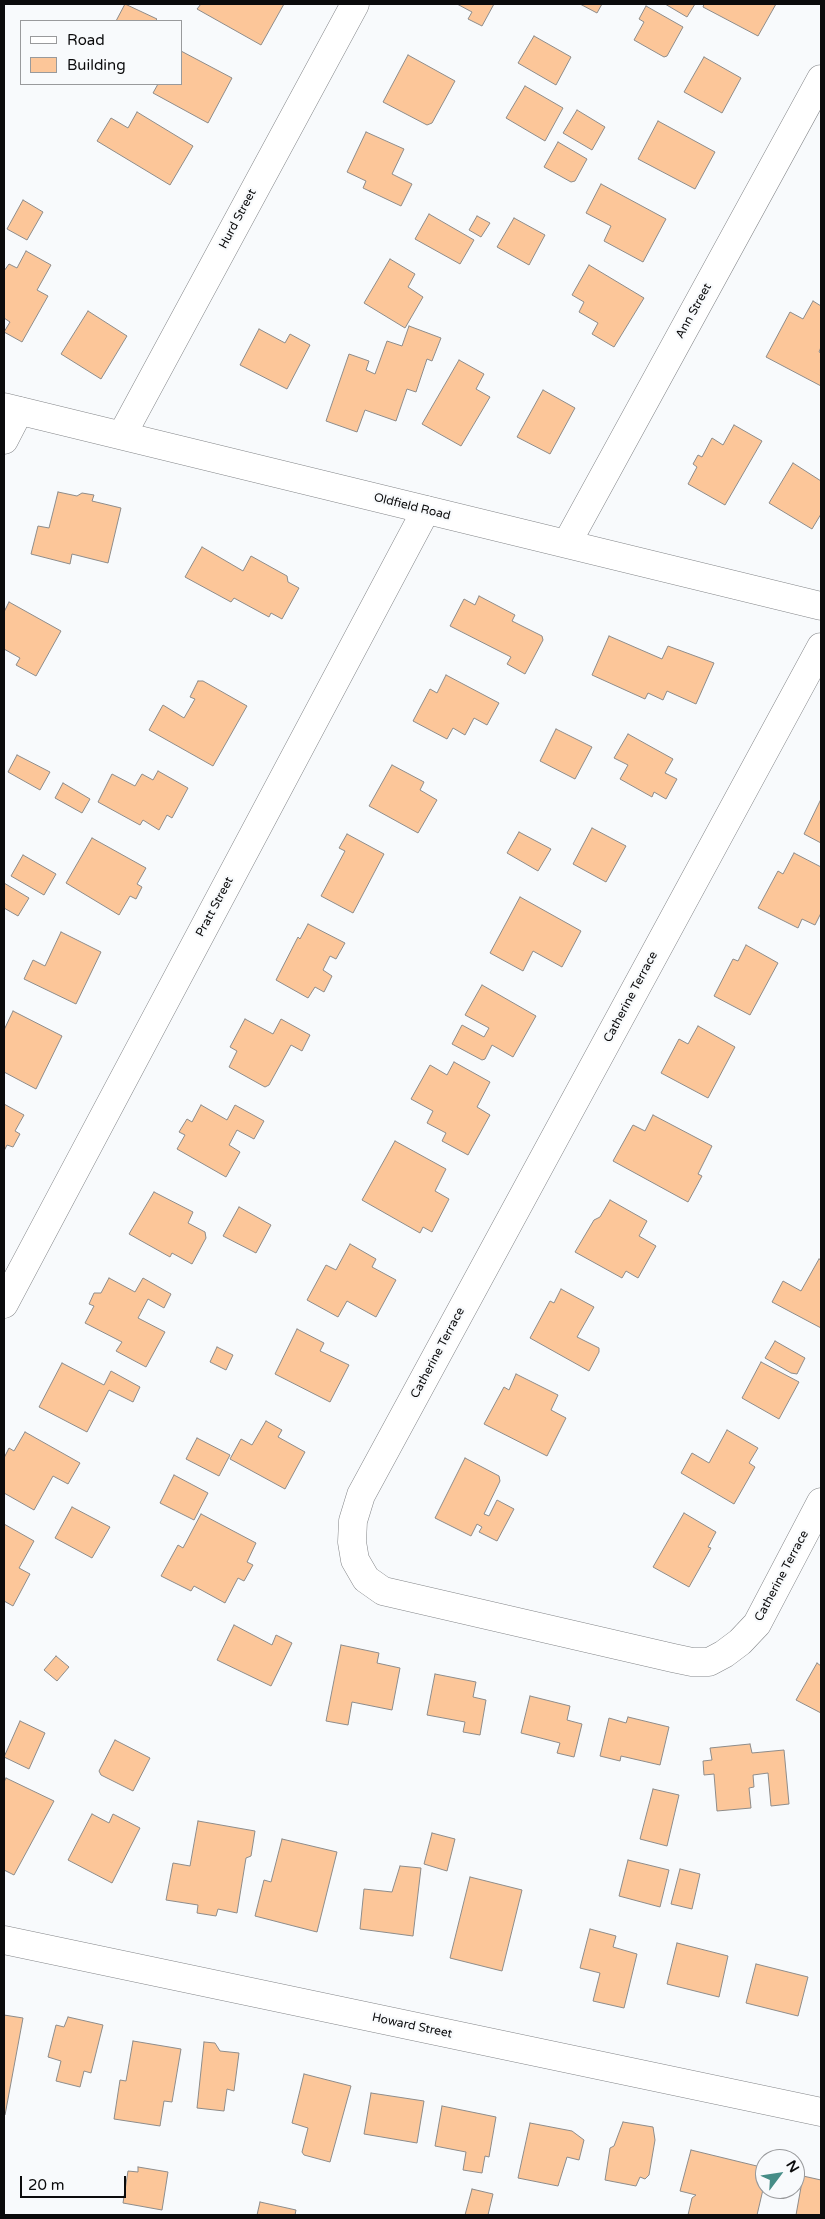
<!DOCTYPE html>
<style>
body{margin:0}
#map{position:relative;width:825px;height:2219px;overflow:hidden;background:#f8fafc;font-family:"Varela Round",sans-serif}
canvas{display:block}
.frame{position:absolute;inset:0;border:5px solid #0b0b0c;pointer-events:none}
.legend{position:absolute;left:20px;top:20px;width:162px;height:65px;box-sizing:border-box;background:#f8fafc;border:1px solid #999a9c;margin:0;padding:6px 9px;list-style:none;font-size:15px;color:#0b0b0c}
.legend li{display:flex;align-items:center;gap:10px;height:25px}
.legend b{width:25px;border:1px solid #999a9c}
.north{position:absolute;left:755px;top:2149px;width:50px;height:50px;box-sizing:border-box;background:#f8fafc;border:1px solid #999a9c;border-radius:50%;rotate:59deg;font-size:14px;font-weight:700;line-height:20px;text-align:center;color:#0b0b0c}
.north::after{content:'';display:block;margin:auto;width:18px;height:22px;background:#468d87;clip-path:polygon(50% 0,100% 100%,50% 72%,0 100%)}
.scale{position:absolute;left:20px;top:2176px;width:106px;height:22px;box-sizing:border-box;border:2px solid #0b0b0c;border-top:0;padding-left:6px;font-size:15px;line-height:18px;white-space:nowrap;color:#0b0b0c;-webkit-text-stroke:4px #f8fafc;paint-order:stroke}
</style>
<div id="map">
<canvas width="825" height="2219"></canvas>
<div class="frame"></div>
<ul class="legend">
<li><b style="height:6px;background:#fff"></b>Road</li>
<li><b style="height:14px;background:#fcc699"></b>Building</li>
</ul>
<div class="north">N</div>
<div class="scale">20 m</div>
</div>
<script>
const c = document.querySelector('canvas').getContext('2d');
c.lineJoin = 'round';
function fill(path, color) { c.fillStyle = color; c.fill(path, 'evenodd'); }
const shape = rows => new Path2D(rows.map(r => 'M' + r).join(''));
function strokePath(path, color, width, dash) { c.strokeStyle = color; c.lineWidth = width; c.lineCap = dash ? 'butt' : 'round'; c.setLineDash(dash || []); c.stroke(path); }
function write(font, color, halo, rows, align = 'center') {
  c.font = font + ' "Varela Round",sans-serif'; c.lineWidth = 4.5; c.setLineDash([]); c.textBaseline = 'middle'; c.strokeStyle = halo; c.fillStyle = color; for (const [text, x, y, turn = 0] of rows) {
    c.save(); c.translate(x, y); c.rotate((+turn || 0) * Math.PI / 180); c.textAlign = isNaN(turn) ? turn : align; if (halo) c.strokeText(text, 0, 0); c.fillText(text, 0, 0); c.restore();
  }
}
const building = shape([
 [125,4,157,19,155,21,116,21,125,4],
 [201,4,284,4,261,45,197,9,201,4],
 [457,4,494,4,482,26,468,19,472,12,457,4],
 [580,4,602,4,597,13,580,4],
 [665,4,695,4,687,17,665,4],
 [704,4,776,4,758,36,703,7,704,4],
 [646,6,683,27,667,56,664,57,634,40,644,22,639,19,646,6],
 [534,36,571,57,556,85,518,63,534,36],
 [181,51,232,78,208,123,153,93,158,84,181,84,181,51],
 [408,55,455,81,432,123,427,125,383,102,408,55],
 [704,57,741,78,722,113,684,92,704,57],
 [525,86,563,108,545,141,506,118,525,86],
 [577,110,605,127,592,150,563,133,577,110],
 [137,112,193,146,170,185,97,141,111,118,128,128,137,112],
 [658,121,715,152,695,189,638,159,658,121],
 [366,132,404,149,392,174,412,184,401,206,363,188,366,181,347,172,366,132],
 [558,142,587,159,575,181,571,182,544,167,558,142],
 [601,184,666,219,643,262,604,241,611,226,586,213,601,184],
 [23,200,43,212,27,240,7,229,23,200],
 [429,214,474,240,460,264,415,239,429,214],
 [477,216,490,223,481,237,469,230,477,216],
 [514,218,545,235,529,265,497,247,514,218],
 [26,251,51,265,37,290,48,296,22,342,4,332,10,322,4,318,4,271,9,264,17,268,26,251],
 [390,259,415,274,408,287,423,297,405,328,364,303,390,259],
 [589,265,644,298,614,347,592,334,598,323,579,312,584,302,572,295,589,265],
 [813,301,821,306,821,347,819,352,821,353,821,386,766,357,790,312,803,319,813,301],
 [88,311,127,336,101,379,61,354,88,311],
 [409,326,441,338,432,361,427,359,416,392,407,389,396,421,365,410,357,432,326,421,349,354,369,361,366,370,375,374,387,341,402,346,409,326],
 [259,329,285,343,290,334,310,345,287,389,240,365,259,329],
 [459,360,484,374,476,389,490,397,461,446,422,424,459,360],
 [543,390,575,408,550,454,517,437,543,390],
 [734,425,762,441,725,505,688,484,697,467,693,464,698,455,702,457,712,438,723,445,734,425],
 [793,463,821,481,821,514,812,529,769,503,793,463],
 [58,492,77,496,82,493,94,495,92,501,121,508,108,563,72,554,70,564,31,554,38,526,49,528,58,492],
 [202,547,243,571,251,556,287,576,288,582,299,588,282,619,271,613,269,617,234,598,231,602,185,577,202,547],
 [479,596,515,615,512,621,542,636,543,640,525,674,507,664,511,657,450,626,464,599,475,605,479,596],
 [9,602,61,631,36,676,16,665,20,658,4,649,4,612,9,602],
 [609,636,662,659,668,646,714,663,696,704,667,691,663,700,648,693,645,699,592,675,609,636],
 [446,675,499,703,487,725,474,718,465,735,453,728,447,739,413,721,430,689,437,693,446,675],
 [198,681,203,681,247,706,213,766,149,730,163,705,184,718,195,699,190,697,198,681],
 [556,729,592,747,575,779,540,761,556,729],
 [628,734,673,759,665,773,677,779,666,799,654,792,652,797,620,779,628,765,614,758,628,734],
 [17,755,50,772,40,790,8,772,17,755],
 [392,765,424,782,420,790,437,800,418,833,369,806,392,765],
 [158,771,188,788,172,818,167,815,159,830,143,820,140,825,98,802,112,774,135,786,142,774,153,780,158,771],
 [63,783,90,799,82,813,55,798,63,783],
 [821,799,821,843,804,834,821,799],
 [592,828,626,846,606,882,573,864,592,828],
 [519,832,551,849,538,871,507,853,519,832],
 [347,834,384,854,353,913,321,896,345,851,339,848,347,834],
 [92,838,146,868,137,884,142,887,136,899,130,896,119,915,66,883,92,838],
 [794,853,821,867,821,913,815,925,802,919,798,928,758,908,778,871,783,874,794,853],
 [23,855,56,874,44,895,11,876,23,855],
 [4,883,29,898,18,916,4,908,4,883],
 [520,897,581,931,562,967,533,951,523,971,490,953,520,897],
 [308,924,345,943,336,959,330,956,323,970,332,976,324,992,315,987,308,998,276,980,298,937,300,939,308,924],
 [61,932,101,952,76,1004,24,979,33,960,45,966,61,932],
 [746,945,778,963,750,1015,714,996,733,959,738,961,746,945],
 [482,985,536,1016,513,1057,492,1045,485,1059,482,1060,452,1044,462,1025,484,1037,489,1028,465,1015,482,985],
 [13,1011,62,1036,36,1089,4,1072,4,1030,13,1011],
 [245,1019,273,1034,281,1019,310,1035,302,1051,291,1045,269,1085,265,1087,229,1067,237,1051,230,1047,245,1019],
 [698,1026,735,1047,708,1098,661,1073,679,1039,688,1044,698,1026],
 [454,1062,490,1082,477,1107,490,1115,468,1155,442,1141,446,1133,427,1123,433,1111,411,1099,430,1065,447,1075,454,1062],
 [4,1104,24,1115,15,1131,20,1134,13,1147,7,1145,4,1151,4,1104],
 [201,1105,227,1120,235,1105,264,1121,254,1139,237,1130,229,1145,240,1152,226,1177,177,1149,185,1135,179,1132,187,1119,192,1122,201,1105],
 [653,1115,712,1146,698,1174,702,1176,688,1202,613,1161,633,1125,645,1131,653,1115],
 [395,1141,446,1169,435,1191,449,1199,432,1232,423,1227,420,1233,362,1200,395,1141],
 [154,1192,193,1212,188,1223,205,1232,206,1238,192,1264,172,1253,170,1257,129,1234,154,1192],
 [610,1200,647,1221,639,1236,656,1246,638,1278,626,1271,622,1278,575,1252,594,1220,600,1217,610,1200],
 [239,1207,271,1225,256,1253,223,1236,239,1207],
 [350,1244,376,1259,372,1267,396,1280,376,1317,347,1301,338,1317,307,1300,326,1265,336,1270,350,1244],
 [819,1259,821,1260,821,1328,772,1302,783,1281,801,1291,819,1259],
 [109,1278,135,1292,143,1278,171,1294,164,1308,148,1299,138,1318,165,1332,146,1367,116,1351,122,1342,85,1323,94,1306,89,1304,94,1293,101,1293,109,1278],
 [561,1289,594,1307,577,1337,599,1348,599,1352,589,1371,530,1338,550,1301,554,1303,561,1289],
 [297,1329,324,1343,320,1351,349,1365,330,1402,275,1374,297,1329],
 [775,1341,805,1358,797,1374,791,1373,765,1358,775,1341],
 [217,1347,233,1355,226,1370,210,1362,217,1347],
 [761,1362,799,1382,779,1419,742,1398,761,1362],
 [62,1363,104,1385,111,1371,140,1387,133,1402,109,1390,87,1432,39,1407,62,1363],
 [516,1374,558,1395,551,1410,566,1418,547,1456,484,1424,504,1387,509,1390,516,1374],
 [266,1421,282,1430,278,1437,305,1452,285,1489,230,1459,241,1439,252,1445,266,1421],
 [727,1430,758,1448,749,1463,755,1467,734,1504,681,1473,692,1453,709,1463,727,1430],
 [25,1432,80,1463,68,1484,53,1476,34,1510,4,1493,4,1458,9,1448,14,1451,25,1432],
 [197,1438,230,1455,219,1476,186,1459,197,1438],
 [465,1458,499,1476,500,1481,484,1514,489,1516,497,1500,514,1509,497,1541,479,1532,482,1527,477,1524,471,1536,435,1518,465,1458],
 [174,1475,208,1493,194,1520,160,1503,174,1475],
 [72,1507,110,1527,92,1558,55,1538,72,1507],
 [684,1513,716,1532,708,1547,711,1548,689,1587,653,1567,684,1513],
 [201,1514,256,1543,247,1562,253,1565,244,1581,238,1578,225,1603,194,1586,191,1591,161,1576,178,1545,183,1548,201,1514],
 [4,1524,34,1541,19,1568,30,1574,13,1606,4,1601,4,1524],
 [234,1625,272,1645,276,1635,292,1643,271,1686,217,1660,234,1625],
 [341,1645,379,1653,377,1663,400,1668,392,1710,352,1702,348,1725,326,1721,341,1645],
 [56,1656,69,1667,57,1681,44,1670,56,1656],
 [817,1663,821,1666,821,1713,796,1700,817,1663],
 [435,1674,476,1682,473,1697,486,1700,480,1735,463,1732,465,1722,427,1715,435,1674],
 [530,1696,570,1706,567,1720,582,1724,574,1757,557,1753,560,1743,521,1733,530,1696],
 [628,1717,669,1727,660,1765,621,1756,620,1761,600,1756,609,1718,626,1723,628,1717],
 [20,1721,45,1733,29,1769,4,1757,20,1721],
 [115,1740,150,1758,133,1791,101,1775,99,1771,115,1740],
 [750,1744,752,1753,784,1750,789,1804,771,1806,768,1773,753,1775,754,1787,749,1788,751,1808,717,1811,714,1774,704,1775,703,1761,712,1760,710,1748,750,1744],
 [6,1778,54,1801,14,1875,4,1870,4,1782,6,1778],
 [653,1789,679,1795,667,1846,640,1839,653,1789],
 [92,1814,109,1823,113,1814,140,1828,112,1883,68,1860,92,1814],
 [198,1821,255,1831,251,1856,246,1858,237,1913,218,1909,216,1916,197,1913,198,1905,166,1900,173,1863,190,1866,198,1821],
 [432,1833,455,1839,447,1871,424,1864,432,1833],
 [282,1839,337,1852,317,1932,255,1916,264,1880,271,1882,282,1839],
 [628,1860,669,1870,660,1907,619,1896,628,1860],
 [400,1866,421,1868,413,1936,360,1929,364,1889,392,1892,400,1866],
 [680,1869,700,1874,692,1909,671,1904,680,1869],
 [470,1877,522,1890,502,1971,450,1958,470,1877],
 [590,1929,616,1936,613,1947,637,1954,624,2008,593,2001,600,1973,580,1968,590,1929],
 [677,1943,728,1956,719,1997,667,1984,677,1943],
 [756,1964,808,1977,798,2016,746,2003,756,1964],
 [4,2015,23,2018,5,2115,4,2115,4,2015],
 [68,2017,103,2025,91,2073,84,2071,80,2087,56,2081,61,2061,48,2057,56,2025,64,2027,68,2017],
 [133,2041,181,2049,172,2102,164,2101,160,2126,114,2119,120,2080,126,2081,133,2041],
 [204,2042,215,2043,220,2051,239,2053,234,2091,227,2089,224,2111,197,2108,204,2042],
 [304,2074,351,2086,330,2162,304,2155,302,2152,308,2128,292,2123,304,2074],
 [371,2093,424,2101,417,2143,364,2134,371,2093],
 [442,2106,496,2117,489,2157,485,2156,482,2173,463,2170,466,2152,435,2146,442,2106],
 [623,2122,653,2127,655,2140,649,2175,645,2179,640,2177,636,2186,605,2180,610,2148,614,2146,623,2122],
 [530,2123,572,2131,584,2140,579,2160,567,2157,558,2186,518,2178,530,2123],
 [691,2150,765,2168,765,2181,757,2215,688,2215,692,2198,696,2195,680,2191,691,2150],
 [138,2167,168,2172,162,2210,123,2203,128,2171,138,2172,138,2167],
 [803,2176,821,2180,821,2215,796,2215,803,2176],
 [472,2189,493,2194,488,2215,465,2215,472,2189],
 [260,2202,296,2210,295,2215,257,2215,260,2202]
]);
const minor = shape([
 [122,435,355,4],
 [4,440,19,411],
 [567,543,821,79],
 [821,647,361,1495,353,1521,352,1542,355,1560,366,1579,383,1591,673,1658,692,1662,709,1662,724,1654,740,1642,757,1624,821,1502],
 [4,1304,426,510],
 [4,1940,821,2112]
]);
const tertiary = shape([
 [4,407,821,606]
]);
const streetNames = [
 ["Hurd Street",238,219,-62],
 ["Ann Street",694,311,-61],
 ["Oldfield Road",412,507,14],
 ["Pratt Street",215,907,-62],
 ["Catherine Terrace",631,997,-62],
 ["Catherine Terrace",438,1353,-62],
 ["Catherine Terrace",782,1576,-62],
 ["Howard Street",412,2026,12]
];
fill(building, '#fcc699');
strokePath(building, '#8e8c8a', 1);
strokePath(minor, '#848689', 29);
strokePath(tertiary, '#848689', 29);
strokePath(minor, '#fff', 28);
strokePath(tertiary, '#fff', 28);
write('12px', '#0b0b0c', '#f8fafc', streetNames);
</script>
